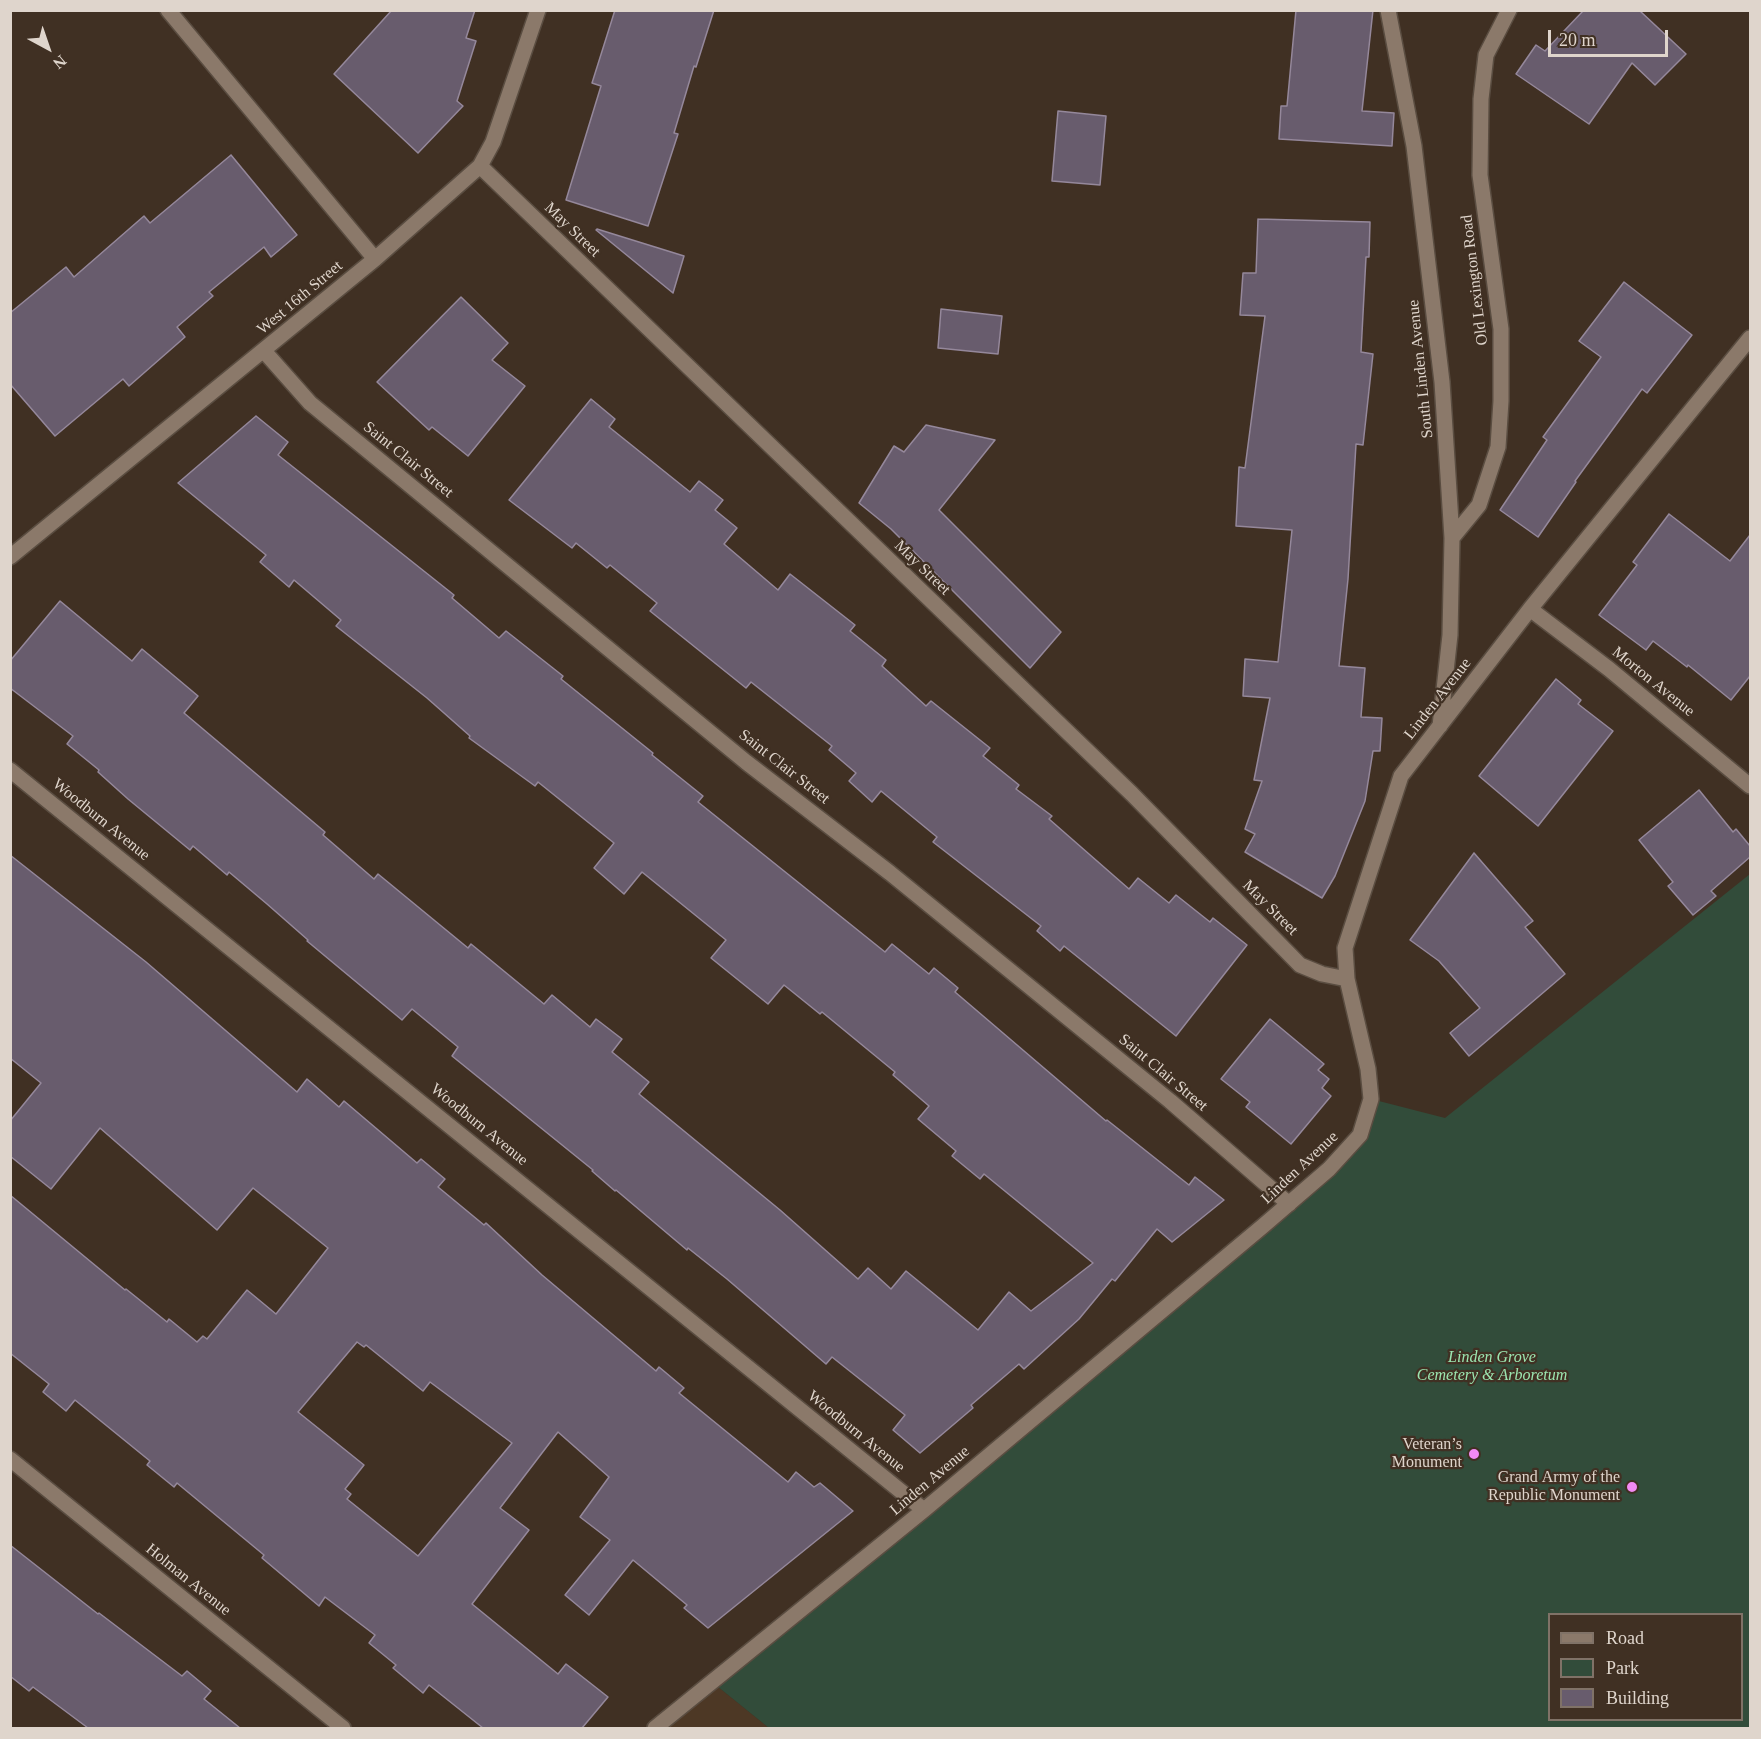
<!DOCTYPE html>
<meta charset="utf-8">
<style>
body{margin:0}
#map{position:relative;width:1761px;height:1739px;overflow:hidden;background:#403023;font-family:Georgia,serif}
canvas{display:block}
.frame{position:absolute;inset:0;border:12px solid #dfd5cc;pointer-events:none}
.legend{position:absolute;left:1548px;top:1613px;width:195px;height:108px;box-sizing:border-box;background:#403023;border:2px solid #807267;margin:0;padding:8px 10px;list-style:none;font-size:18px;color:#dfd5cc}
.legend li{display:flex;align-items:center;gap:12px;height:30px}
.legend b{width:30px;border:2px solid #807267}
.north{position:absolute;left:18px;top:18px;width:60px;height:60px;-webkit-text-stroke:4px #403023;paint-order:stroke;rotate:140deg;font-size:16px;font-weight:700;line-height:24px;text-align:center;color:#dfd5cc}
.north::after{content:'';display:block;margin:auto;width:21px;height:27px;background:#dfd5cc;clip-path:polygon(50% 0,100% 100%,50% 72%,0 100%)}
.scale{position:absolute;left:1548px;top:30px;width:120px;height:27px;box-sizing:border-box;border:3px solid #dfd5cc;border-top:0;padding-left:8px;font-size:18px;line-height:21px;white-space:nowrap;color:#dfd5cc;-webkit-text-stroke:4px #403023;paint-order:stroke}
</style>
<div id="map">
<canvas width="1761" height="1739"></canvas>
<div class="frame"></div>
<ul class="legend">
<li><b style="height:8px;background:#8b796a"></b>Road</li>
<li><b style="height:16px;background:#324c3a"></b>Park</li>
<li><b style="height:16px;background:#685c6d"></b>Building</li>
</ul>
<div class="north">N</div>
<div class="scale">20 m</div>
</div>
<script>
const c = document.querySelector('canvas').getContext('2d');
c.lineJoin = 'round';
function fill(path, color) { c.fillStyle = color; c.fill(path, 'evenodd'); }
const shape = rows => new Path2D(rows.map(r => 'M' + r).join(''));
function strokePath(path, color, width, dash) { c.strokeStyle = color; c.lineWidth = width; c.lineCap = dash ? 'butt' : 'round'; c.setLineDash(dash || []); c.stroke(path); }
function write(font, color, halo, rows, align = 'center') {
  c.font = font + ' Georgia,serif'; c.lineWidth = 4.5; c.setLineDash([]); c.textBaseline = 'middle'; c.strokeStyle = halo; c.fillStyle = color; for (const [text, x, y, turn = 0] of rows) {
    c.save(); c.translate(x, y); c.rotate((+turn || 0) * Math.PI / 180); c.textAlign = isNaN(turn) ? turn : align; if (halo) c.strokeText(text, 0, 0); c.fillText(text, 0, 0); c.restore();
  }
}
const built = shape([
 [712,1682,769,1728,655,1728]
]);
const green = shape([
 [1750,874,1750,1728,769,1728,712,1682,1360,1135,1371,1099,1445,1118],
 [1550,1614,1742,1614,1742,1720,1550,1720]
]);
const building = shape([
 [392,10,475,10,466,38,476,41,457,101,463,106,418,153,334,74,392,10],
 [615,10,714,10,696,67,694,66,674,133,678,134,648,226,566,200,601,86,592,83,615,10],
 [1296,10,1373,10,1362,111,1394,113,1392,146,1279,139,1281,106,1287,106,1296,10],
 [1583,11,1640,11,1686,54,1655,85,1632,63,1589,124,1516,74,1536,45,1545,51,1583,11],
 [1058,111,1106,116,1100,185,1052,181,1058,111],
 [231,155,297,235,271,257,264,247,209,292,213,296,177,327,185,337,129,386,123,379,55,436,10,384,10,313,66,267,74,277,144,216,150,223,231,155],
 [1258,219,1370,222,1369,257,1366,257,1361,352,1373,354,1363,445,1356,444,1348,579,1339,666,1365,668,1361,717,1382,718,1380,751,1373,751,1365,801,1335,876,1322,898,1245,852,1255,834,1245,829,1262,781,1254,780,1270,698,1243,696,1245,659,1278,662,1292,530,1236,526,1239,467,1245,468,1265,316,1240,315,1243,273,1256,273,1258,219],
 [597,229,684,256,673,293,596,230,597,229],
 [1624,282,1692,335,1647,393,1642,389,1575,481,1576,482,1538,537,1500,510,1547,440,1543,437,1601,357,1579,341,1624,282],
 [461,297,508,343,492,360,525,386,468,456,432,427,429,430,377,382,461,297],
 [941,309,1002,316,998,354,938,348,941,309],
 [591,399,615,419,609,427,690,492,699,481,723,500,715,510,737,528,724,544,778,590,790,574,855,625,850,631,886,660,882,666,926,706,931,701,990,748,983,756,1019,785,1016,789,1052,816,1049,819,1129,889,1138,878,1169,903,1176,895,1210,922,1213,918,1247,945,1176,1036,1064,946,1060,951,1037,931,1041,926,933,842,937,837,881,791,872,802,849,781,856,773,829,750,832,746,751,682,746,688,650,611,657,603,610,565,607,568,576,543,572,548,509,500,591,399],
 [256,416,288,442,278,455,454,595,452,598,499,638,506,631,563,676,561,679,653,753,652,755,703,796,698,802,885,952,892,944,929,974,934,968,958,988,955,992,1106,1121,1107,1120,1189,1185,1195,1177,1224,1200,1172,1242,1157,1229,1115,1281,1112,1279,1079,1319,1024,1369,1019,1364,971,1405,973,1408,920,1453,893,1430,905,1415,832,1357,826,1364,727,1279,688,1248,687,1250,616,1190,615,1191,592,1171,593,1170,452,1056,458,1047,412,1009,402,1020,307,941,308,940,267,904,229,872,227,875,193,846,190,850,128,799,98,772,99,770,67,744,73,736,10,688,10,661,60,601,132,661,142,649,198,696,184,713,325,832,323,835,374,879,378,874,468,948,471,944,544,1004,552,995,590,1027,596,1019,622,1039,612,1052,649,1082,639,1094,780,1210,858,1279,868,1268,891,1289,906,1271,978,1330,1009,1292,1031,1311,1093,1263,984,1174,980,1179,952,1156,956,1151,918,1119,929,1106,893,1075,895,1072,822,1012,820,1014,784,985,768,1004,711,958,726,940,642,872,624,894,594,868,614,843,538,782,535,786,469,738,470,736,427,698,336,626,341,620,294,580,289,587,260,562,266,555,178,483,256,416],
 [926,425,995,440,939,510,1061,632,1030,668,891,529,859,503,894,446,904,452,926,425],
 [1669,514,1730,561,1750,535,1750,676,1731,700,1688,665,1687,667,1653,641,1646,650,1599,615,1637,565,1633,562,1669,514],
 [1556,679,1581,700,1578,704,1613,731,1538,826,1479,776,1556,679],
 [1699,790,1733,832,1736,829,1750,846,1750,857,1711,891,1716,896,1693,915,1668,886,1673,882,1639,840,1699,790],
 [1474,853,1533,921,1525,927,1565,974,1469,1056,1450,1033,1480,1008,1439,961,1410,940,1474,853],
 [10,855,146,962,297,1092,307,1079,339,1107,344,1101,417,1163,421,1159,445,1179,438,1187,484,1225,486,1223,542,1275,656,1371,659,1367,684,1388,679,1393,788,1482,796,1472,814,1487,820,1483,853,1511,708,1628,684,1608,687,1605,633,1560,589,1615,565,1595,610,1540,580,1517,609,1477,558,1432,500,1508,529,1530,472,1604,558,1674,566,1664,608,1697,582,1728,483,1728,429,1685,423,1693,393,1668,396,1665,369,1643,375,1635,325,1597,319,1606,262,1558,264,1555,177,1483,174,1487,147,1465,150,1461,75,1400,66,1411,43,1392,49,1384,10,1353,10,1195,125,1290,126,1289,167,1322,169,1319,197,1342,203,1336,207,1339,247,1290,276,1314,328,1248,253,1188,217,1230,100,1128,51,1189,10,1156,10,1121,41,1083,10,1058,10,855],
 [357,1342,364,1347,366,1345,423,1391,430,1382,512,1443,418,1556,347,1499,351,1494,345,1489,364,1465,298,1412,357,1342],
 [1270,1019,1324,1064,1318,1070,1329,1079,1322,1088,1331,1096,1291,1144,1246,1107,1250,1102,1221,1079,1270,1019],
 [10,1545,98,1614,99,1613,182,1676,187,1671,211,1691,204,1699,240,1728,88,1728,33,1687,29,1691,10,1676,10,1545]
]);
const minor = shape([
 [168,10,375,259],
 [1388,10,1414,146,1442,382,1452,538,1450,635,1440,726],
 [480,166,1132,794,1300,965,1322,974,1347,979],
 [264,351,310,403,746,762,890,873,1170,1101,1289,1204],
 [1452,538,1479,505,1498,447,1501,401,1501,329,1480,175,1481,99,1486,55,1509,10],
 [10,557,375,259,480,166,493,142,538,10],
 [1530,609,1609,669,1750,786],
 [10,770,924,1510],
 [10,1459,343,1728],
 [655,1728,924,1510,1263,1226,1329,1169,1360,1135,1371,1099,1368,1069,1347,979,1345,948,1401,776,1530,609,1750,338]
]);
const markers = [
 [1474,1454,6,"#f28af3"],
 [1632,1487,6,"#f28af3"]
];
const streetNames = [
 ["May Street",572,230,44],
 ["Old Lexington Road",1475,280,-97],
 ["West 16th Street",300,298,-40],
 ["South Linden Avenue",1421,369,-96],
 ["Saint Clair Street",408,460,39],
 ["May Street",922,568,44],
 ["Morton Avenue",1653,682,39],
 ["Linden Avenue",1438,699,-52],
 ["Saint Clair Street",784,767,38],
 ["Woodburn Avenue",101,820,39],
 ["May Street",1270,908,45],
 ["Saint Clair Street",1163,1073,40],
 ["Woodburn Avenue",479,1125,39],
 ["Linden Avenue",1300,1168,-43],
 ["Woodburn Avenue",856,1432,39],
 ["Linden Avenue",930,1481,-40],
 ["Holman Avenue",188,1580,39]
];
const parkNames = [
 ["Linden Grove",1492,1358],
 ["Cemetery & Arboretum",1492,1376]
];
const poiNames = [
 ["Veteran’s",1462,1445],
 ["Monument",1462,1463],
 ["Grand Army of the",1620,1478],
 ["Republic Monument",1620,1496]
];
fill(built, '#4d3825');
fill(green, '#324c3a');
fill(building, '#685c6d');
strokePath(building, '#95889b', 1.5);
strokePath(minor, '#5a4d41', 18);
strokePath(minor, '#8b796a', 15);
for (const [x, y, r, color] of markers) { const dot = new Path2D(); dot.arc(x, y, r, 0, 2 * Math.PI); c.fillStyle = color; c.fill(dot); strokePath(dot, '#403023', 2); }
write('16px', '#dfd5cc', '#403023', streetNames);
write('italic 16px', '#9be5b0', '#403023', parkNames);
write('16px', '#dfd5cc', '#403023', poiNames, 'right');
</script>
